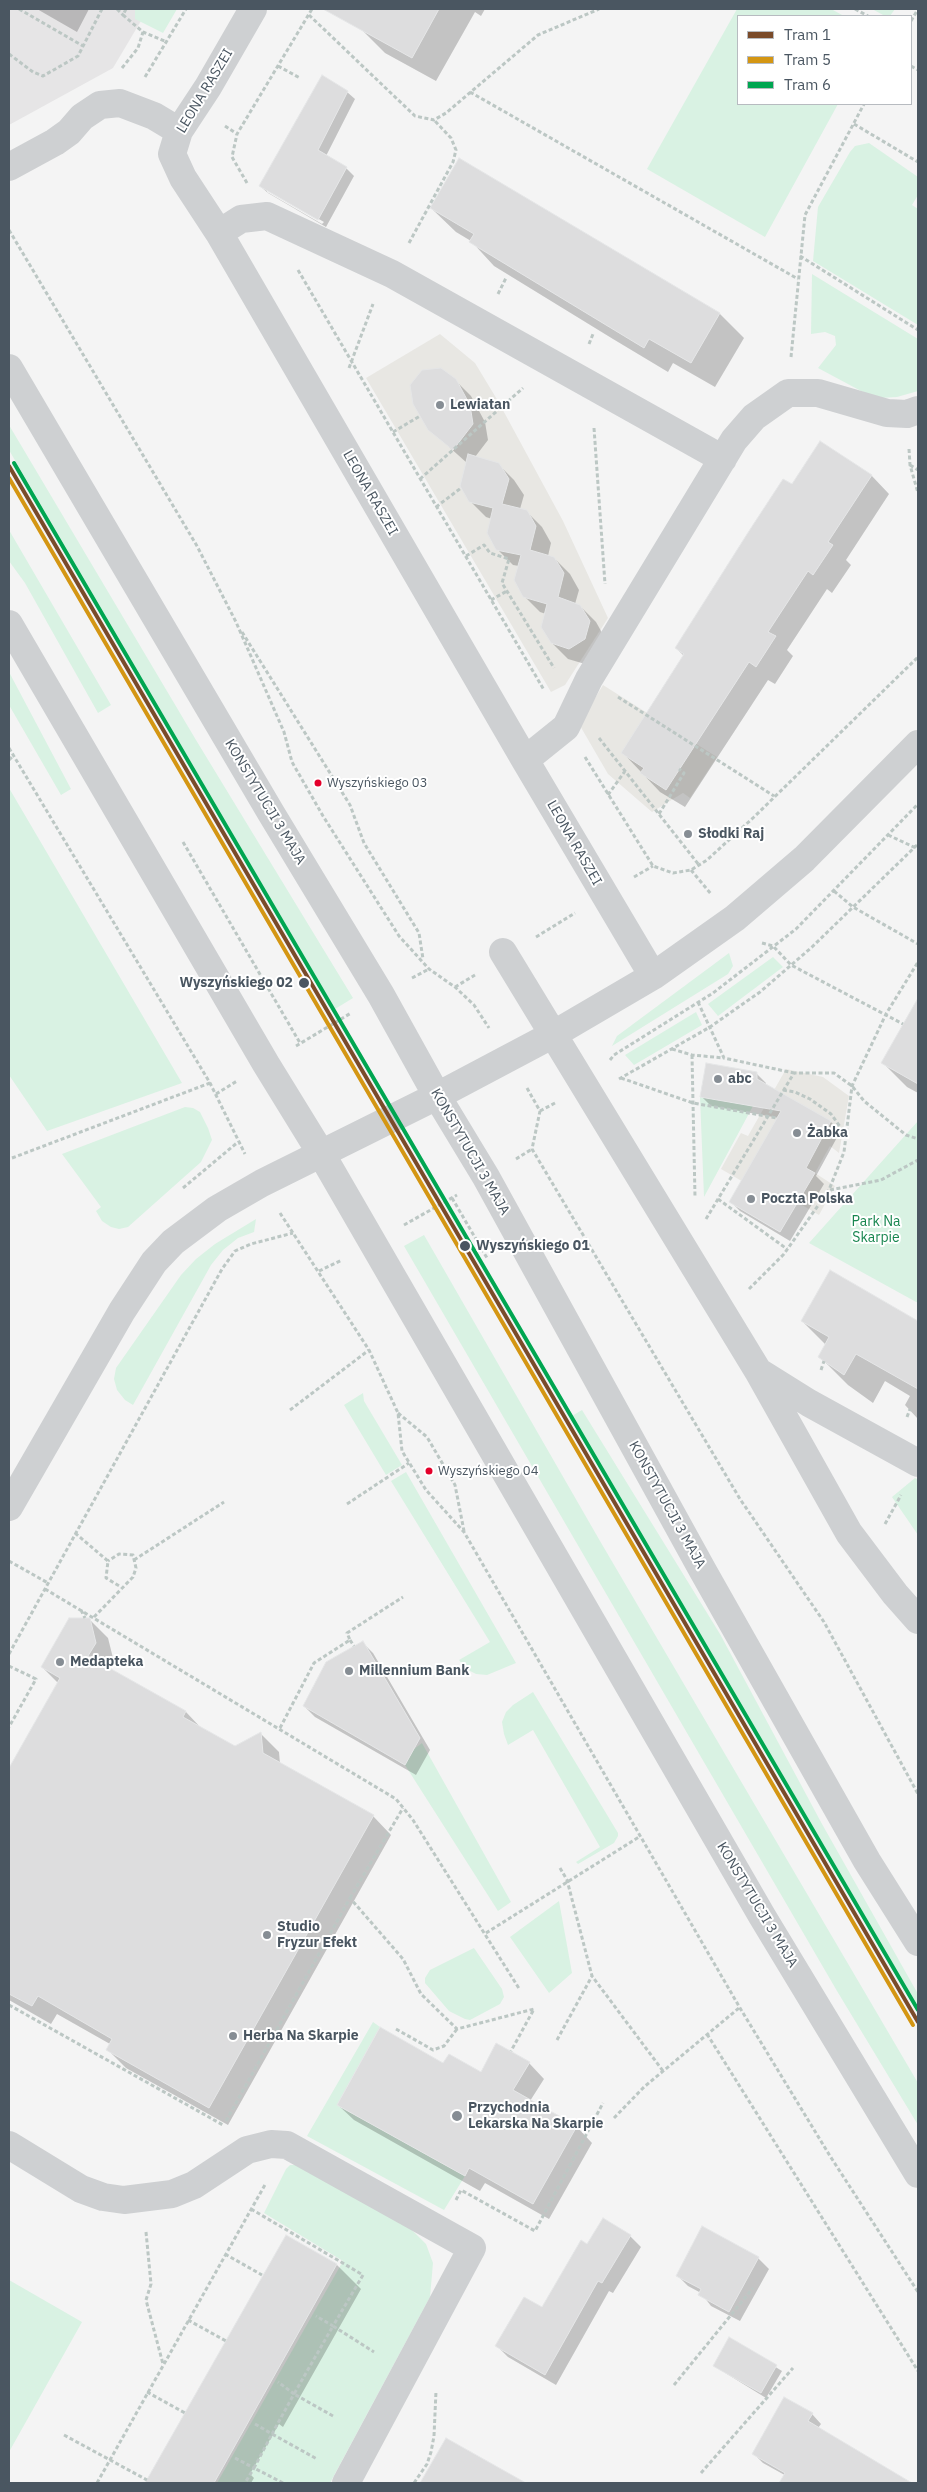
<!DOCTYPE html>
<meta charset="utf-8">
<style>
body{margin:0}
#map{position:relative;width:927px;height:2492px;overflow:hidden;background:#f4f4f4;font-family:"IBM Plex Sans",sans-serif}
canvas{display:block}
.frame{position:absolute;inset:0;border:10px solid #4a5661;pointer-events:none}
.legend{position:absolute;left:737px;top:15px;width:175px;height:90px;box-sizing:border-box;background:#fff;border:1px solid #b7bbc0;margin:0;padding:6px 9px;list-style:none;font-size:15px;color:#4a5661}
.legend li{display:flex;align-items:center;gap:10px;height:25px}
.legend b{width:25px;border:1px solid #b7bbc0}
</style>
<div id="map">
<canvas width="927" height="2492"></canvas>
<div class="frame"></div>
<ul class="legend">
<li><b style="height:6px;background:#7a4b2a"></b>Tram 1</li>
<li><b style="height:6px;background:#d49613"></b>Tram 5</li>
<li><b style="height:6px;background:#00a651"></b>Tram 6</li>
</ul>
</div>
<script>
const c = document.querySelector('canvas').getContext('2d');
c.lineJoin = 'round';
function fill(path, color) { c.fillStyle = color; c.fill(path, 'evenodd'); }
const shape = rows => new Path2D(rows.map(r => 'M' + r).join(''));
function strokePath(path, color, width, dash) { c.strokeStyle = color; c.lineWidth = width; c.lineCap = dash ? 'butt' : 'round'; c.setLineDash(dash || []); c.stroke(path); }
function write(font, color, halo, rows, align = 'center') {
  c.font = font + ' "IBM Plex Sans",sans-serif'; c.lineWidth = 4; c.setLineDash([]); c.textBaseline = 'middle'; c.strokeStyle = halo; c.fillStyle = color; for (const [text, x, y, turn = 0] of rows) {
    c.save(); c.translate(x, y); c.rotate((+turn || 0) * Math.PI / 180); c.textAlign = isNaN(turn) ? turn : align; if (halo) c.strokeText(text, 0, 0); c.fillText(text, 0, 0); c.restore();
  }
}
const commercial = shape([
 [440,334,475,363,498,401,563,521,608,618,565,685,551,692,366,378],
 [603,685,717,757,690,798,683,793,652,812,608,774,579,724],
 [786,1069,823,1077,849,1096,839,1153,830,1146,815,1173,835,1186,819,1215,769,1186,764,1194,721,1169,741,1133,748,1136]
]);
const education = shape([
 [9,9,148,9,113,68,9,125]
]);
const green = shape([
 [135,9,177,9,163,33,135,19],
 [737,9,831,9,844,16,738,16,738,104,838,104,765,237,647,169],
 [872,9,895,9,890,16,885,16],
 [869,143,918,177,918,195,912,205,918,209,918,325,813,261,818,207,850,152,855,146],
 [812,274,918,339,918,391,897,397,879,398,861,391,818,368,836,345,835,336,825,332,811,334],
 [9,425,196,740,353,998,335,1009,9,450],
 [9,530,111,705,98,713,25,583,9,561],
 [9,672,71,789,61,795,9,705],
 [9,788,182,1083,47,1131,9,1075],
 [729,953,733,966,728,974,612,1046,617,1036],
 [773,957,783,967,718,1016,708,1004],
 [696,1012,702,1025,634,1065,625,1055],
 [700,1097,753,1106,704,1197],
 [185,1107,193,1108,200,1112,208,1128,212,1140,201,1162,128,1227,119,1229,111,1227,102,1221,96,1211,101,1207,62,1154],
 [918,1121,918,1303,809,1243],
 [256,1219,254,1232,238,1238,223,1250,211,1265,133,1405,125,1400,117,1390,114,1379,116,1368,181,1275,196,1259,215,1244],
 [424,1235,600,1541,918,2083,918,2125,837,1991,404,1246],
 [363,1393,364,1401,402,1465,386,1475,344,1405],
 [582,1410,720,1634,822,1824,918,1994,918,2006,572,1416],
 [406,1472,516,1663,487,1675,476,1674,466,1669,459,1660,490,1642,391,1481],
 [915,1478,918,1480,918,1535,892,1497],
 [533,1692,618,1833,618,1836,614,1843,578,1864,576,1862,600,1847,533,1730,508,1745,504,1734,502,1722,506,1712,513,1705],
 [422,1743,511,1902,498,1911,405,1765,414,1749],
 [559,1901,572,1973,549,1993,510,1937],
 [474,1948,502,1989,504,1997,500,2004,470,2020,465,2019,449,2011,425,1983,425,1978,430,1970],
 [373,2022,380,2027,337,2105,465,2176,444,2210,307,2136],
 [290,2165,297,2165,411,2229,426,2244,433,2263,430,2297,330,2483,217,2483,343,2261,264,2213,286,2169],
 [9,2280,82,2322,9,2452]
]);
const shadow = shape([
 [37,9,89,9,77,32],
 [372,9,485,9,481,16,475,12,436,81,385,53,361,29],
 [347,92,355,99,326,156,346,168,354,176,326,227,268,193,260,186],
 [267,189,324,222,322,224,267,192],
 [459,159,720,314,744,338,715,387,673,363,668,372,613,339,494,266,471,241,456,232,431,208],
 [455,380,471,396,485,422,488,440,475,457,498,464,514,480,524,495,520,509,526,511,542,527,551,543,548,556,554,558,570,574,579,590,575,604,580,606,596,622,605,638,585,664,568,659,552,643,546,614,540,612,524,596,519,566,513,565,497,549,492,519,486,517,470,501,467,463,429,429],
 [871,475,889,494,846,560,851,565,832,593,827,589,787,650,793,656,775,684,768,680,685,807,660,792,623,753,684,656,676,648,792,486],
 [918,1000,918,1093,907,1087,883,1063],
 [757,1074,766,1083,766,1086,831,1122,840,1132,816,1176,824,1184,790,1241,740,1211,731,1202,779,1118,711,1106,701,1096],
 [830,1272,918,1322,918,1419,905,1405,910,1396,885,1381,873,1403,848,1385,820,1357,826,1345,802,1321],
 [90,1620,108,1638,114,1662,109,1669,186,1712,203,1730,235,1747,260,1733,279,1752,280,1764,373,1816,391,1835,228,2125,126,2068,107,2049,110,2044,57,2014,51,2024,9,2000,9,1770,58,1683,42,1667],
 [362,1642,373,1653,430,1750,416,1775,315,1717,304,1706],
 [529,2063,544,2079,530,2101,577,2127,592,2143,549,2219,485,2183,480,2191,354,2120,338,2105,444,2064,482,2074],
 [603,2220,630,2236,641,2247,613,2293,609,2291,556,2385,508,2357,497,2346,542,2309,588,2246],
 [286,2237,337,2265,361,2289,283,2427,279,2424,250,2474,254,2478,251,2483,147,2483],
 [758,2258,769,2269,740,2321,711,2306,701,2293,688,2286,677,2275],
 [730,2339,782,2371,766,2398,714,2366],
 [812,2414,821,2424,818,2428,897,2479,894,2483,799,2483,763,2463,754,2454],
 [446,2440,523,2483,422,2483]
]);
const building = shape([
 [323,9,439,9,412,58,323,9],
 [322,75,348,91,318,150,347,167,318,220,259,186,322,75],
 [459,158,720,313,691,363,649,339,644,348,469,242,474,234,430,208,459,158],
 [441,368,456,379,470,405,473,424,453,450,428,430,413,404,410,385,422,370,441,368],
 [820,441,872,475,828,542,833,545,813,575,808,571,768,632,776,636,756,667,749,662,666,790,640,773,644,768,621,753,684,654,675,648,749,531,783,479,792,484,820,441],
 [468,454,499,463,509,479,502,504,527,510,536,526,530,550,554,557,564,573,558,597,580,605,590,621,585,639,569,649,551,643,541,627,547,604,523,597,514,580,521,555,496,550,487,533,493,508,469,502,460,486,468,454],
 [918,998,918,1084,881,1063,918,998],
 [706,1063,757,1072,757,1079,831,1121,806,1168,815,1173,780,1232,729,1202,781,1111,700,1097,706,1063],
 [830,1270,918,1321,918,1389,856,1354,844,1375,818,1357,829,1337,801,1321,830,1270],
 [69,1618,90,1618,96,1643,88,1656,186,1711,183,1717,235,1746,261,1732,263,1753,374,1815,209,2108,106,2050,112,2039,38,1996,32,2006,9,1994,9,1768,60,1678,41,1667,69,1618],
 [363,1641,420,1738,405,1765,303,1706,326,1662,363,1641],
 [380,2027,443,2063,449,2054,481,2072,496,2043,530,2062,513,2090,577,2126,533,2204,469,2168,465,2176,337,2105,380,2027],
 [603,2218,631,2235,602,2283,598,2281,545,2375,495,2346,524,2297,542,2307,581,2240,587,2244,603,2218],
 [702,2226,759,2257,729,2312,698,2295,701,2289,676,2276,702,2226],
 [286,2235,337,2264,214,2483,145,2483,286,2235],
 [729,2337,777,2365,761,2393,713,2366,729,2337],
 [784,2397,813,2413,808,2421,912,2483,779,2483,785,2473,752,2454,784,2397],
 [446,2438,526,2483,420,2483,446,2438]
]);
const path = shape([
 [19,9,83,46],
 [117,9,123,15],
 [126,9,123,15,143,32,167,42],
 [855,9,868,16],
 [309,15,415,116,434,120,446,113,538,35,599,9],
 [911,21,918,9],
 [9,54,33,72,43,76,78,56,102,9],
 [278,66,300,78],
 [911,66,918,70],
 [122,68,138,48,143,32],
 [145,77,186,9],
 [470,92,798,279],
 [854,124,918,162],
 [225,126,237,134],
 [247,183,232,157,237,134,312,9],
 [9,230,197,546,236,622,284,732,292,762,323,816,399,936,429,969,455,987,474,1005,489,1028],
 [409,243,453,162,456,150,451,138,434,120],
 [800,256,918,330],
 [298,270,544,690],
 [498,294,506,278],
 [589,344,593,334],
 [791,357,805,215,864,104],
 [349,368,373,304],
 [594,428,605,584],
 [393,432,420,416],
 [909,449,910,465,918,493],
 [910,465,918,470],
 [420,479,523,388],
 [436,507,461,488],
 [466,556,484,545,490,553,509,559,502,583,554,668],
 [491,600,507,591],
 [242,632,350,805,364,843,419,933,423,959],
 [618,697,774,796],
 [599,738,699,865],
 [9,748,210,1083,245,1154],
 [585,757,653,866,673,873,691,870,707,860,754,817,918,657],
 [9,760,13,756],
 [608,795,625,771],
 [659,814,684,773,679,769],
 [888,835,918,849],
 [183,842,300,1043],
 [691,870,711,894],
 [634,877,653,866],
 [834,891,853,907,918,944],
 [536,937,575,913],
 [762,943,773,946,791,965,903,1024],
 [412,978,429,969],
 [455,987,475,975],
 [698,1002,724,1058,794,1073],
 [296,1046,351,1013],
 [672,1049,692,1055,724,1058],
 [692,1055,695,1197],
 [610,1060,614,1055,713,993,796,929,918,804],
 [621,1078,693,1103,777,1118],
 [619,1079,710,1027,760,992,812,947,918,844],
 [527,1088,540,1111,532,1149,740,1499,824,1622,918,1794],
 [783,1090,795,1092,810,1099,831,1114,846,1135],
 [216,1094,237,1081],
 [540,1111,555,1103],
 [12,1158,210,1083],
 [516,1159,532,1149],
 [183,1188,238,1142],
 [830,1190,881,1180,918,1160],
 [452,1198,487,1258],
 [718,1199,787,1249],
 [280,1213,369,1350,398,1413,402,1451,426,1490,464,1532,740,2008,830,2156,918,2292],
 [706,1219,794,1073,834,1073,852,1086,864,1101,906,1135,918,1139],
 [404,1225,457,1195],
 [319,1271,342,1260],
 [749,1289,784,1254,829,1190,844,1152,852,1086,886,1014,918,962],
 [821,1370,824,1361],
 [290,1410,369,1350],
 [398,1413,427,1437,455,1485,464,1531],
 [907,1417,910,1409],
 [347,1504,409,1463],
 [885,1524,901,1495],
 [75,1533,108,1561,106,1578,121,1587],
 [134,1560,224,1502],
 [9,1561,48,1583],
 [45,1589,396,1799,413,1820,520,1990],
 [81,1610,85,1618],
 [94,1617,133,1577,136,1568,133,1555,119,1554,108,1561],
 [350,1640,354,1646],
 [9,1654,222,1269,235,1251,251,1244,293,1233],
 [9,1666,36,1679,9,1727],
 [280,1728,314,1663,350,1640,347,1633,403,1597],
 [560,1868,567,1880,592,1976,663,2071],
 [350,1898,403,1808],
 [486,1933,639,1837],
 [9,2005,223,2125],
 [396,2029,433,2050,444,2046,457,2029],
 [707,2034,918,2371],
 [557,2040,592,1976],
 [614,2118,644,2087,739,2008],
 [226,2121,350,1898,403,1959,421,1994,457,2029,534,2009,511,2051],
 [456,2200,461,2190,535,2231,603,2103],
 [251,2209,363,2275,333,2326,316,2316],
 [146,2232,151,2284,146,2300,163,2364],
 [225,2254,262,2275],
 [188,2320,226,2341],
 [674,2385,753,2288],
 [147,2392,185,2413],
 [333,2416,294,2394,333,2326,374,2352],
 [255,2424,272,2434,294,2394,278,2382],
 [64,2435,147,2480],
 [235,2458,254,2468,245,2483],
 [701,2473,793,2368],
 [97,2483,266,2183],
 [283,2483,254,2468,272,2434,317,2459],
 [414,2483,427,2464,431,2452,434,2436,436,2391]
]);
const minor = shape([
 [253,9,208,87,179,131,172,154,183,178,219,233,525,760,653,976],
 [9,167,55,142,69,132,82,117,100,105,120,103,154,116,179,131],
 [219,233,241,219,267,216,392,274,723,459],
 [9,368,271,813,381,995,437,1096,486,1177,703,1571,867,1861,918,1942],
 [9,624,266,1064,322,1155,762,1916,918,2174],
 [525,760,566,727,589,679,734,440,754,417,788,393,818,393,887,413,907,414,918,410],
 [503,952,758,1371,849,1533,895,1594,918,1620],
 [761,1373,809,1403,918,1463],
 [9,1507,122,1311,154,1262,173,1242,217,1209,262,1183,437,1096,554,1034,653,976,735,918,804,859,918,744],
 [9,2145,81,2189,103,2197,124,2200,172,2194,194,2185,247,2150,271,2144,287,2145,472,2248,346,2483]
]);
const tram1 = shape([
 [9,466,918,2022]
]);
const tram2 = shape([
 [9,478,913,2025]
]);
const tram3 = shape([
 [14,463,918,2010]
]);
const markers = [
 [440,405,5,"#868d94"],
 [318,783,4.5,"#e4002b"],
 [688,834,5,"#868d94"],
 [304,983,6,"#4a5661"],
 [718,1079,5,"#868d94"],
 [797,1133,5,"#868d94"],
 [751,1199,5,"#868d94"],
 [465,1246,6,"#4a5661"],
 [429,1471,4.5,"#e4002b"],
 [60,1662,5,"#868d94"],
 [349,1671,5,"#868d94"],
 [267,1935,5,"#868d94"],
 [233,2036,5,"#868d94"],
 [457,2116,6,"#868d94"]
];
const busNames = [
 ["Wyszyńskiego 03",327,783],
 ["Wyszyńskiego 04",438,1471]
];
const streetNames = [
 ["LEONA RASZEI",205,91,-59],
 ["LEONA RASZEI",370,493,60],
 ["KONSTYTUCJI 3 MAJA",265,802,59],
 ["LEONA RASZEI",574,843,60],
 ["KONSTYTUCJI 3 MAJA",470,1152,60],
 ["KONSTYTUCJI 3 MAJA",667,1505,61],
 ["KONSTYTUCJI 3 MAJA",757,1905,59]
];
const poiNames = [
 ["Lewiatan",450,405],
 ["Słodki Raj",698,834],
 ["abc",728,1079],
 ["Żabka",807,1133],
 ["Poczta Polska",761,1199],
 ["Medapteka",70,1662],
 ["Millennium Bank",359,1671],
 ["Studio",277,1927],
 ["Fryzur Efekt",277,1943],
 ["Herba Na Skarpie",243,2036],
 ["Przychodnia",468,2108],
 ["Lekarska Na Skarpie",468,2124]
];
const stopNames = [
 ["Wyszyńskiego 02",293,983],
 ["Wyszyńskiego 01",476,1246,"left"]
];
const parkNames = [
 ["Park Na",876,1222],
 ["Skarpie",876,1238]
];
fill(commercial, '#e8e7e3');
fill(education, '#e6e5e6');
fill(green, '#d9f2e3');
fill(shadow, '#0003');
fill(building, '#ddddde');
strokePath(building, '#e5e6e7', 1);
strokePath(path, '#bcc7c4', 3, [4, 2.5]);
strokePath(minor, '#ced0d2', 28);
strokePath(tram1, '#7a4b2a', 4);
strokePath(tram2, '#d49613', 4);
strokePath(tram3, '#00a651', 4);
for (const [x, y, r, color] of markers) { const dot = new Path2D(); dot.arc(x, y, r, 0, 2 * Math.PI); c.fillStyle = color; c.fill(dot); strokePath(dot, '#fff', 2); }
write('13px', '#4a5661', '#fff', busNames, 'left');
write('14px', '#4a5661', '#fff', streetNames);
write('bold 14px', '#4a5661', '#fff', poiNames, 'left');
write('bold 14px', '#4a5661', '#fff', stopNames, 'right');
write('14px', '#17864f', '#fff', parkNames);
</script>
